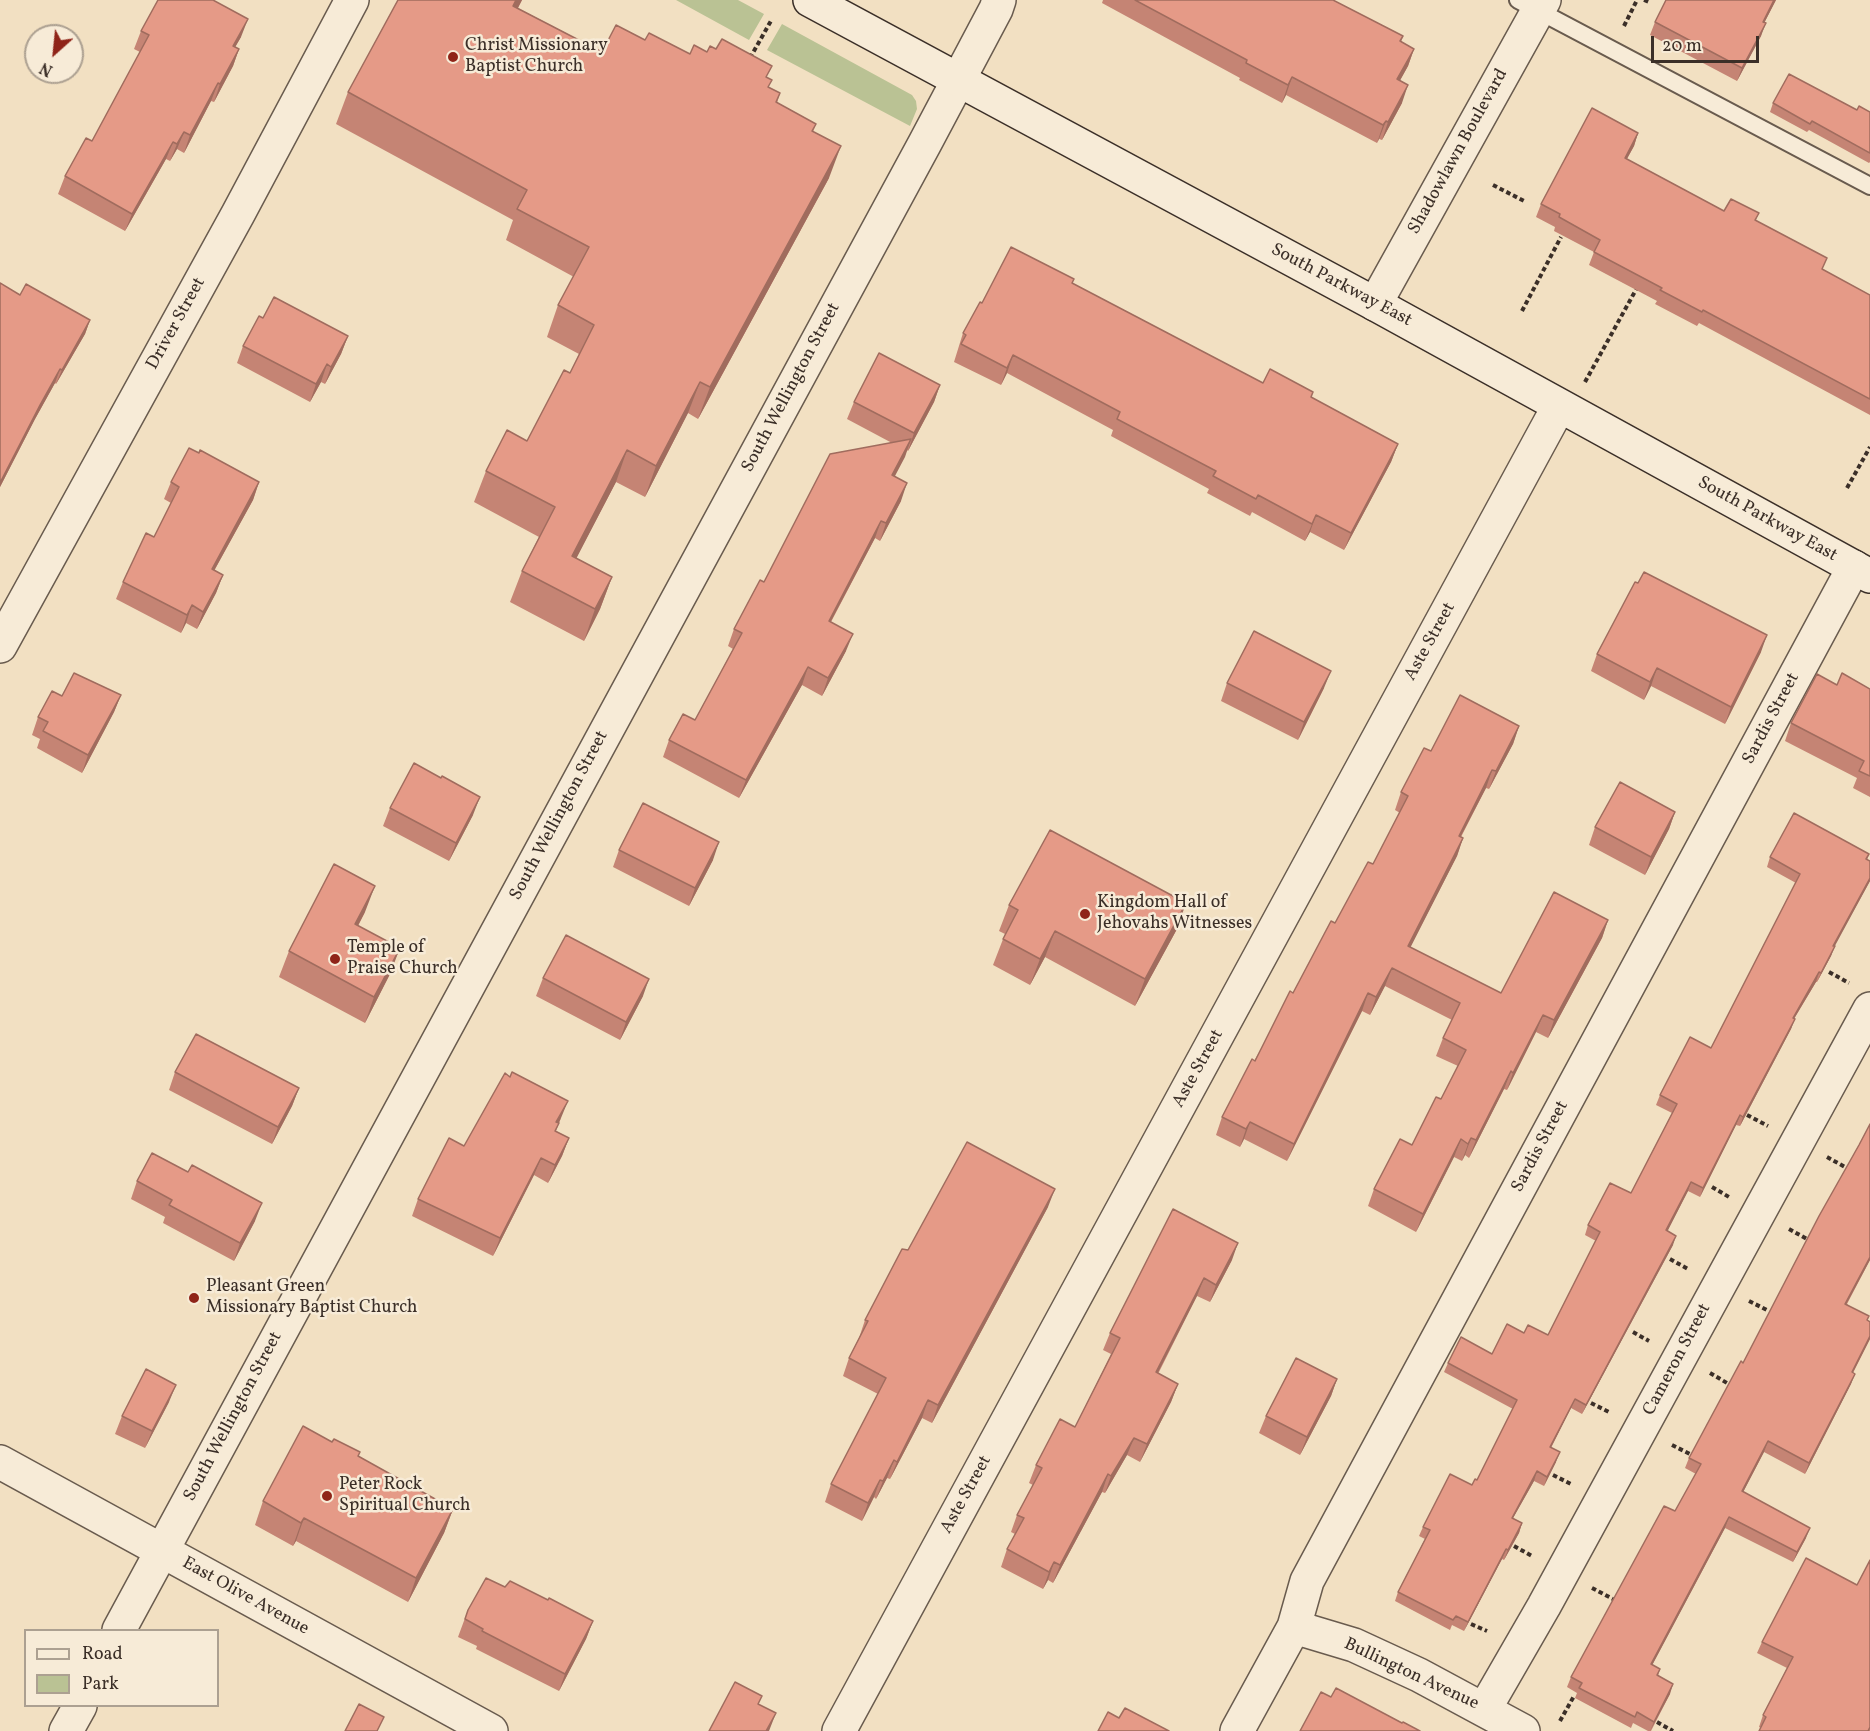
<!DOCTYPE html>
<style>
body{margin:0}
#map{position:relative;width:1870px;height:1731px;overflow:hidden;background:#f2e0c2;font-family:Vollkorn,serif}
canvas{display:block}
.legend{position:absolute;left:24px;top:1629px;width:195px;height:78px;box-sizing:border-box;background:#f7ebd7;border:2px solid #aca091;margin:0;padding:8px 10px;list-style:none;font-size:18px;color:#3b2f28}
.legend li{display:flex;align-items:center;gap:12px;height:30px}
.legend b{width:30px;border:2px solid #aca091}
.north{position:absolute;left:24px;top:24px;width:60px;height:60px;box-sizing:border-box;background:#f7ebd7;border:2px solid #aca091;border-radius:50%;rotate:207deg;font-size:16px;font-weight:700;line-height:24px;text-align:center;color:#3b2f28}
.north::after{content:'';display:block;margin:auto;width:21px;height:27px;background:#8f2418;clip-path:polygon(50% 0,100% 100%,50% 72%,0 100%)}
.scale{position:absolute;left:1651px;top:36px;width:108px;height:27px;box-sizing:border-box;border:3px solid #3b2f28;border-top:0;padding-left:8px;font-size:18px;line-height:21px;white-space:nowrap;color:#3b2f28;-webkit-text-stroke:4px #f7ebd7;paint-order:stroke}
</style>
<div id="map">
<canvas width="1870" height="1731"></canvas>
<ul class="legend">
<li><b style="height:8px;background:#f7ebd7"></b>Road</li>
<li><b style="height:16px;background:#bac294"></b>Park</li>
</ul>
<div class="north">N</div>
<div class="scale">20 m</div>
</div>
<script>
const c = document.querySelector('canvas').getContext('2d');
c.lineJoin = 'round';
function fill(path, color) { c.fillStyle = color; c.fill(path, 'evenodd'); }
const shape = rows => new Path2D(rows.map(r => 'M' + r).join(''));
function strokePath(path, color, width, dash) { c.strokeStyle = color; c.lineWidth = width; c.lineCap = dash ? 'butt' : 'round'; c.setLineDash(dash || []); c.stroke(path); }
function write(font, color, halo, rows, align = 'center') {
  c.font = font + ' Vollkorn,serif'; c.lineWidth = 5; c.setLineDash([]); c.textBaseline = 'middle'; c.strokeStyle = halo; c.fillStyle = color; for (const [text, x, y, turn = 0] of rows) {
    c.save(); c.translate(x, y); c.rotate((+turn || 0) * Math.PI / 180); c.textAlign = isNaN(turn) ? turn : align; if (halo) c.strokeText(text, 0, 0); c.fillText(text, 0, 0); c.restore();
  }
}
const green = shape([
 [676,0,738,0,764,14,749,40],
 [782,24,912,95,916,101,917,109,910,126,767,50]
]);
const path = shape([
 [1644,0,1649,2],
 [1624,26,1637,0],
 [750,58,772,19],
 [1493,185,1526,202],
 [1522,311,1561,237],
 [1585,382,1638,286],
 [1847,488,1870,447],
 [1829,972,1849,983],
 [1747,1115,1768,1126],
 [1827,1157,1845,1167],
 [1712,1187,1729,1197],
 [1789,1229,1807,1239],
 [1670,1259,1688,1269],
 [1749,1301,1767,1310],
 [1633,1332,1649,1341],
 [1710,1373,1727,1383],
 [1591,1403,1609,1412],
 [1672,1445,1690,1454],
 [1553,1475,1571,1484],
 [1514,1546,1532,1556],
 [1592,1588,1613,1599],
 [1471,1624,1487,1631],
 [1560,1721,1574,1696],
 [1657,1722,1673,1731]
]);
const lane = shape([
 [1518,0,1870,186]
]);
const street = shape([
 [1375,304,1544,0],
 [0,646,238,214,352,0],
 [0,1462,491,1731],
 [1294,1627,1354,1645,1419,1675,1523,1731],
 [119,1630,925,143,996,9,999,0],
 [1484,1710,1544,1606,1870,1009],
 [66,1731,80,1706],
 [839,1731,1559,406],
 [1237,1731,1294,1627,1307,1581,1854,567]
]);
const secondary = shape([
 [810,0,1375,304,1870,576]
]);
const wall = shape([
 [398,0,522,0,518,8,602,52,645,40,690,54,707,52,767,78,769,87,780,93,777,103,816,124,813,132,829,178,698,419,688,413,645,497,616,482,576,558,612,577,600,609,584,641,510,602,522,571,539,537,474,502,486,471,527,441,570,373,579,354,547,337,558,305,574,277,506,240,513,220,336,124,348,92],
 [1103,0,1333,0,1403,36,1401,42,1414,49,1408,66,1400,80,1402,103,1382,140,1379,139,1377,143,1286,95,1282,103,1239,80,1240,78,1102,3],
 [1666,0,1776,0,1764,23,1761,36,1737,81,1650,35,1655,22],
 [141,31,241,37,235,47,239,49,233,66,214,102,211,101,184,153,177,149,170,161,166,159,125,231,58,194,65,176,92,141,140,52,134,49],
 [1773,103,1857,110,1870,112,1870,162,1869,163,1809,130,1807,132,1770,112],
 [1638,133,1634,146,1627,159,1724,211,1759,213,1756,220,1823,270,1870,295,1870,415,1699,323,1697,326,1655,304,1657,301,1589,265,1594,252,1554,231,1555,227,1536,217,1541,204],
 [1074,279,1072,283,1263,383,1311,397,1398,444,1391,462,1344,550,1310,532,1305,541,1252,512,1250,516,1207,493,1209,489,1111,436,1113,430,1007,373,1001,385,954,362,963,333,982,303],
 [0,283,20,295,90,320,85,334,56,384,55,383,35,419,0,487],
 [263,318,348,336,341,354,325,384,321,382,310,402,237,363,243,346],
 [940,385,934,402,908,451,907,450,894,476,901,501,880,541,875,538,831,622,846,651,822,696,802,685,739,798,663,757,669,740,695,720,733,649,728,646,734,629,764,582,892,443,847,419,854,402],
 [171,482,259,482,253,500,214,571,223,575,216,593,197,629,186,623,181,633,116,599,123,582,154,537,171,503,164,499],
 [1761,652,1725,724,1651,686,1644,700,1591,671,1597,654],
 [1227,683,1324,688,1298,740,1221,701],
 [1837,685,1870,689,1870,797,1853,788,1857,778,1785,741,1791,723],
 [121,695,114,712,82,773,37,748,40,739,32,735,38,717,62,696],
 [1519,726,1513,744,1489,789,1486,788,1461,837,1463,838,1457,856,1410,947,1501,993,1608,920,1602,938,1548,1038,1536,1032,1507,1090,1504,1089,1469,1158,1465,1155,1462,1161,1454,1157,1416,1232,1368,1206,1374,1189,1412,1145,1441,1099,1458,1066,1436,1056,1443,1038,1452,1020,1385,986,1370,1015,1362,1011,1287,1161,1244,1139,1240,1147,1216,1135,1222,1117,1293,993,1335,923,1373,864,1400,813,1395,810,1401,792,1431,751],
 [390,808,473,815,449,861,383,826],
 [1675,812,1669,829,1645,875,1589,845,1595,827],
 [619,850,713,860,689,906,613,867],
 [1869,854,1867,860,1870,861,1870,881,1834,946,1831,956,1817,982,1816,982,1794,1019,1791,1029,1740,1126,1736,1125,1700,1197,1688,1191,1667,1231,1673,1245,1582,1414,1571,1408,1551,1448,1556,1462,1544,1486,1534,1481,1513,1518,1522,1523,1519,1533,1504,1560,1502,1559,1464,1631,1452,1625,1450,1630,1395,1601,1398,1592,1425,1539,1419,1536,1423,1527,1477,1480,1513,1409,1444,1372,1448,1363,1492,1354,1524,1333,1548,1335,1596,1241,1585,1235,1588,1225,1631,1193,1672,1113,1656,1105,1660,1095,1711,1048,1796,883,1767,867,1770,857],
 [1009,905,1177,929,1135,1006,1045,957,1030,985,993,965,1005,934,999,931],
 [365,912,358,926,390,974,365,1023,279,977,289,951],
 [543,978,643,996,620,1040,536,996],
 [175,1072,299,1088,292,1106,272,1144,169,1090],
 [561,1118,556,1131,569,1138,562,1156,548,1183,534,1175,493,1256,412,1216,418,1199],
 [1870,1124,1870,1260,1847,1304,1870,1322,1870,1339,1853,1373,1851,1384,1805,1474,1764,1452,1743,1492,1806,1538,1793,1562,1725,1528,1652,1665,1660,1669,1658,1676,1670,1694,1651,1731,1648,1731,1633,1723,1631,1728,1575,1698,1577,1693,1567,1687,1571,1677,1675,1511,1696,1474,1685,1468,1689,1458,1743,1363],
 [137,1181,255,1221,234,1261,163,1223,165,1217,131,1199],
 [1048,1207,932,1423,922,1418,890,1479,887,1478,876,1499,874,1497,862,1521,825,1502,831,1484,878,1394,843,1376,849,1358,859,1338,865,1320,908,1250],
 [1232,1260,1210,1302,1197,1296,1158,1374,1178,1384,1171,1402,1140,1462,1127,1455,1105,1493,1102,1492,1053,1583,1048,1580,1043,1589,1001,1567,1007,1549,1015,1534,1011,1532,1017,1515,1033,1485,1029,1483,1036,1465,1075,1427,1111,1354,1103,1350,1110,1333],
 [1337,1379,1331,1396,1300,1455,1259,1433,1266,1416],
 [169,1402,145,1448,115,1434,122,1416],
 [359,1457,453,1509,444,1533,408,1602,296,1541,293,1546,255,1525,263,1501],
 [1870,1560,1870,1731,1759,1731,1761,1728,1759,1727,1763,1715,1787,1668,1757,1653,1762,1642,1857,1585],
 [505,1587,548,1600,593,1621,586,1639,559,1691,476,1649,477,1646,458,1637,468,1610]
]);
const shadedWall = shape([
 [516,0,522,0,502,38,513,6],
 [1774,0,1776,0,1758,35,1763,22],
 [248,19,241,37,226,63,233,46],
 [1766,23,1761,36,1737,81,1742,68],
 [239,49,233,66,214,102,220,84],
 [1414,49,1408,66,1391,97,1397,79],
 [1292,77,1286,95,1282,103,1288,85],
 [218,83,211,101,184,153,190,135],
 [1408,85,1402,103,1382,140,1388,122],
 [1386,121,1379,139,1377,143,1383,125],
 [184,132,177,149,170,161,177,144],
 [1638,133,1634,146,1620,171,1625,158],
 [173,142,166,159,125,231,132,214],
 [841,146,829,178,698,419,710,387],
 [90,320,85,334,56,384,62,370],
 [348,336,341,354,325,384,331,367],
 [1013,355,1007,373,1001,385,1007,368],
 [327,364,321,382,310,402,316,384],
 [60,369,55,383,35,419,0,487,0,483,40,405],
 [700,382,688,413,645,497,656,466],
 [940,385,934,402,908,451,914,433],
 [911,439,905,457,886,493,892,475],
 [1398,444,1391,462,1344,550,1351,533],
 [627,450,616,482,561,588,572,556],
 [259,482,253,500,205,587,212,569],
 [907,483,901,501,880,541,886,523],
 [1316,515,1310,532,1305,541,1312,524],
 [881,521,875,538,822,638,829,621],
 [223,575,216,593,197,629,203,612],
 [612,577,600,609,584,641,595,609],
 [192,605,186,623,181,633,187,615],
 [853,634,846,651,822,696,828,678],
 [1767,635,1761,652,1725,724,1731,707],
 [808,667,802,685,739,798,746,780],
 [1657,668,1651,686,1644,700,1650,682],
 [1331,671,1324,688,1298,740,1304,722],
 [121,695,114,712,82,773,88,755],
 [1519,726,1513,744,1489,789,1496,771],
 [1492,770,1486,788,1452,853,1459,836],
 [480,797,473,815,449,861,456,843],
 [1675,812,1669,829,1645,875,1651,857],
 [1463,838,1457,856,1402,964,1408,946],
 [719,842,713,860,689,906,695,888],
 [1870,878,1870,881,1830,955,1833,946],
 [375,886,365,912,345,950,355,924],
 [1186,903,1177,929,1135,1006,1145,979],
 [1608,920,1602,938,1548,1038,1554,1020],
 [1055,931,1045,957,1030,985,1040,959],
 [1835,946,1831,956,1817,982,1821,973],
 [400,948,390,974,365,1023,374,997],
 [1392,968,1385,986,1370,1015,1376,997],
 [1819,972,1816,982,1789,1027,1793,1018],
 [649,979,643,996,620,1040,626,1022],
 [1368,993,1362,1011,1287,1161,1294,1144],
 [1543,1015,1536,1032,1507,1090,1513,1073],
 [1795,1019,1791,1029,1740,1126,1743,1117],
 [1511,1071,1504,1089,1469,1158,1476,1140],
 [299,1088,292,1106,272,1144,278,1127],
 [568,1101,561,1118,550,1140,556,1122],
 [1740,1115,1736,1125,1700,1197,1703,1188],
 [1250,1122,1244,1139,1240,1147,1246,1129],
 [569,1138,562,1156,548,1183,555,1165],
 [1471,1138,1465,1155,1462,1161,1468,1144],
 [1461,1139,1454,1157,1416,1232,1423,1214],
 [541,1158,534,1175,493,1256,500,1238],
 [1691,1182,1688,1191,1663,1240,1666,1230],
 [1055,1189,1048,1207,932,1423,938,1405],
 [262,1203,255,1221,234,1261,240,1243],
 [1676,1236,1673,1245,1582,1414,1586,1405],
 [1238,1243,1232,1260,1210,1302,1216,1285],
 [1870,1257,1870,1260,1841,1314,1845,1304],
 [1204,1278,1197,1296,1149,1390,1156,1372],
 [1870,1336,1870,1339,1848,1382,1852,1372],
 [1855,1374,1851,1384,1805,1474,1809,1463],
 [1337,1379,1331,1396,1300,1455,1307,1437],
 [1178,1384,1171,1402,1140,1462,1147,1444],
 [176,1385,169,1402,145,1448,152,1431],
 [1575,1399,1571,1408,1546,1457,1550,1447],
 [928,1400,922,1418,890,1479,897,1462],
 [1134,1438,1127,1455,1105,1493,1111,1476],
 [1768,1441,1764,1452,1738,1502,1742,1491],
 [1560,1452,1556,1462,1544,1486,1547,1477],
 [894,1460,887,1478,876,1499,883,1481],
 [1537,1471,1534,1481,1508,1527,1512,1518],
 [1108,1474,1102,1492,1053,1583,1060,1565],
 [880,1480,874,1497,862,1521,868,1503],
 [453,1509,444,1533,408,1602,416,1578],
 [1729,1517,1725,1528,1647,1675,1651,1664],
 [304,1518,296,1541,293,1546,301,1523],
 [1522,1523,1519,1533,1504,1560,1508,1550],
 [1810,1528,1806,1538,1793,1562,1797,1552],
 [1506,1549,1502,1559,1464,1631,1468,1622],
 [1054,1562,1048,1580,1043,1589,1049,1572],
 [593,1621,586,1639,559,1691,565,1674],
 [1673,1684,1670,1694,1650,1731,1654,1722],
 [776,1713,769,1731,766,1731]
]);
const building = shape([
 [158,0,213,0,248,19,233,46,239,49,220,84,218,83,190,135,184,132,177,144,173,142,132,214,65,176,86,138,92,141,149,35,141,31,158,0],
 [398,0,516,0,513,6,602,52,616,25,645,40,649,33,690,54,694,45,707,52,710,46,716,49,722,39,772,66,766,77,772,80,768,87,780,93,776,102,816,124,812,131,841,146,710,387,700,382,656,466,627,450,572,556,612,577,595,609,522,571,555,507,486,471,507,430,527,441,564,370,570,373,594,325,558,305,589,247,517,209,527,190,348,92,398,0],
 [1135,0,1333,0,1403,36,1400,41,1414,49,1397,79,1408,85,1388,122,1386,121,1383,125,1292,77,1288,85,1246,63,1247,60,1135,0],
 [1666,0,1774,0,1763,22,1766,23,1742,68,1655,22,1666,0],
 [1789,74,1857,110,1859,106,1870,112,1870,153,1812,121,1810,124,1773,103,1789,74],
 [1592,108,1638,133,1625,158,1724,211,1731,199,1759,213,1755,220,1827,258,1822,269,1870,295,1870,399,1703,310,1702,312,1660,290,1662,288,1594,252,1600,240,1559,217,1560,214,1541,204,1592,108],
 [1011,247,1074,279,1072,283,1263,383,1270,369,1313,392,1311,397,1398,444,1351,533,1316,515,1312,524,1258,495,1256,499,1213,476,1216,471,1117,419,1120,412,1013,355,1007,368,961,344,966,335,963,333,980,302,982,303,1011,247],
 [0,283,20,295,26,284,90,320,62,370,60,369,40,405,0,483,0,283],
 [274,297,348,336,331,367,327,364,316,384,243,346,259,316,263,318,274,297],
 [879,353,940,385,914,433,854,402,879,353],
 [911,439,892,475,907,483,886,523,881,521,829,621,853,634,828,678,808,667,746,780,669,740,683,714,695,720,742,633,734,629,760,580,764,582,830,454,911,439],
 [189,448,199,453,200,450,259,482,212,569,223,575,203,612,192,605,187,615,123,582,146,533,154,537,179,487,171,482,189,448],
 [1644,572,1767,635,1731,707,1657,668,1650,682,1597,654,1635,582,1638,583,1644,572],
 [1254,631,1331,671,1304,722,1227,683,1254,631],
 [74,673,121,695,88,755,43,731,48,722,38,717,52,691,62,696,74,673],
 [1842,673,1870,689,1870,776,1859,771,1864,761,1791,723,1817,674,1837,685,1842,673],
 [1460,695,1519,726,1496,771,1492,770,1459,836,1463,838,1408,946,1501,993,1554,892,1608,920,1554,1020,1543,1015,1513,1073,1511,1071,1476,1140,1471,1138,1468,1144,1461,1139,1423,1214,1374,1189,1400,1139,1412,1145,1436,1097,1441,1099,1466,1050,1443,1038,1460,1003,1392,968,1376,997,1368,993,1294,1144,1250,1122,1246,1129,1222,1117,1252,1059,1255,1061,1290,991,1293,993,1331,921,1335,923,1368,862,1373,864,1408,796,1401,792,1424,748,1431,751,1460,695],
 [414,763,441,778,442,776,480,797,456,843,390,808,414,763],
 [1620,782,1675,812,1651,857,1595,827,1620,782],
 [643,803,719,842,695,888,619,850,643,803],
 [1794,813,1869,854,1866,859,1870,861,1870,878,1833,946,1835,946,1821,973,1819,972,1793,1018,1795,1019,1743,1117,1740,1115,1703,1188,1691,1182,1666,1230,1676,1236,1586,1405,1575,1399,1550,1447,1560,1452,1547,1477,1537,1471,1512,1518,1522,1523,1508,1550,1506,1549,1468,1622,1456,1616,1453,1620,1398,1592,1430,1530,1423,1527,1450,1474,1472,1485,1475,1479,1477,1480,1517,1400,1448,1363,1461,1337,1492,1354,1507,1324,1524,1333,1528,1325,1548,1335,1600,1232,1588,1225,1610,1183,1631,1193,1677,1104,1660,1095,1690,1037,1711,1048,1800,874,1770,857,1794,813],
 [1050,830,1186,903,1145,979,1055,931,1040,959,1003,939,1018,910,1009,905,1050,830],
 [334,864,375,886,355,924,400,948,374,997,289,951,334,864],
 [566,935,649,979,626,1022,543,978,566,935],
 [196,1034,299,1088,278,1127,175,1072,196,1034],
 [512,1072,568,1101,556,1122,559,1123,555,1131,569,1138,555,1165,541,1158,500,1238,418,1199,449,1138,464,1146,505,1073,510,1077,512,1072],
 [1870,1124,1870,1257,1845,1304,1869,1316,1867,1320,1870,1322,1870,1336,1852,1372,1855,1374,1809,1463,1768,1441,1742,1491,1810,1528,1797,1552,1729,1517,1651,1664,1660,1669,1657,1675,1673,1684,1654,1722,1637,1712,1635,1717,1579,1688,1582,1683,1571,1677,1664,1506,1675,1511,1701,1464,1689,1458,1741,1361,1743,1363,1819,1216,1859,1145,1870,1124],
 [967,1142,1055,1189,938,1405,928,1400,897,1462,894,1460,883,1481,880,1480,868,1503,831,1484,886,1378,849,1358,868,1321,865,1320,902,1249,908,1250,967,1142],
 [152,1153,188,1172,192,1165,262,1203,240,1243,169,1205,172,1200,137,1181,152,1153],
 [1173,1209,1238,1243,1216,1285,1204,1278,1156,1372,1178,1384,1147,1444,1134,1438,1111,1476,1108,1474,1060,1565,1054,1562,1049,1572,1007,1549,1024,1518,1017,1515,1042,1468,1036,1465,1060,1419,1075,1427,1120,1338,1110,1333,1173,1209],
 [1296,1358,1337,1379,1307,1437,1266,1416,1296,1358],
 [146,1369,176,1385,152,1431,122,1416,146,1369],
 [303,1426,332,1442,334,1439,360,1452,358,1456,453,1509,416,1578,304,1518,301,1523,263,1501,303,1426],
 [1806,1558,1857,1585,1870,1560,1870,1727,1868,1731,1759,1731,1766,1717,1763,1715,1793,1657,1762,1642,1806,1558],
 [486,1578,505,1587,510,1581,548,1600,549,1598,593,1621,565,1674,482,1631,483,1629,465,1619,468,1610,486,1578],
 [735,1682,762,1696,758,1704,776,1713,766,1731,709,1731,735,1682],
 [1336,1688,1402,1723,1403,1722,1420,1731,1300,1731,1321,1692,1331,1697,1336,1688],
 [359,1704,384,1717,377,1731,345,1731,359,1704],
 [1125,1708,1169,1731,1098,1731,1108,1712,1119,1718,1125,1708]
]);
const markers = [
 [453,57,6,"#8f2418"],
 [1085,914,6,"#8f2418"],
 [335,959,6,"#8f2418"],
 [194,1298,6,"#8f2418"],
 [327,1496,6,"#8f2418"]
];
const poiNames = [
 ["Christ Missionary",465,47],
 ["Baptist Church",465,68],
 ["Kingdom Hall of",1097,904],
 ["Jehovahs Witnesses",1097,925],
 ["Temple of",347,949],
 ["Praise Church",347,970],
 ["Pleasant Green",206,1288],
 ["Missionary Baptist Church",206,1309],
 ["Peter Rock",339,1486],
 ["Spiritual Church",339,1507]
];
const streetNames = [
 ["Shadowlawn Boulevard",1459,152,-61],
 ["South Parkway East",1341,286,28],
 ["Driver Street",177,324,-61],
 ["South Wellington Street",792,388,-62],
 ["South Parkway East",1767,520,29],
 ["Aste Street",1431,642,-61],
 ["Sardis Street",1772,719,-62],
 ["South Wellington Street",560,816,-62],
 ["Aste Street",1199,1069,-61],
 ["Sardis Street",1541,1147,-62],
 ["Cameron Street",1678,1360,-62],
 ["South Wellington Street",234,1417,-62],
 ["Aste Street",967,1495,-61],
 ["East Olive Avenue",245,1597,29],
 ["Bullington Avenue",1411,1675,25]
];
fill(green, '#bac294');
strokePath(lane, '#695b4e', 20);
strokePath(street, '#695b4e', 36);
strokePath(secondary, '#3b2f28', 36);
strokePath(path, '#3b2f28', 4, [4.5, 3]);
strokePath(lane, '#f7ebd7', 16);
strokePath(street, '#f7ebd7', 33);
strokePath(secondary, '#f7ebd7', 33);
fill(wall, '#c58474');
fill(shadedWall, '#a06c5e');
fill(building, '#e59a87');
strokePath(building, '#a06c5e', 1.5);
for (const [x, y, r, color] of markers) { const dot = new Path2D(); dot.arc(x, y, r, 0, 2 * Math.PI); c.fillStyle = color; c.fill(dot); strokePath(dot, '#f7ebd7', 2); }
write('18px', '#3b2f28', '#f7ebd7', poiNames, 'left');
write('18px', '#3b2f28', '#f7ebd7', streetNames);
</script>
